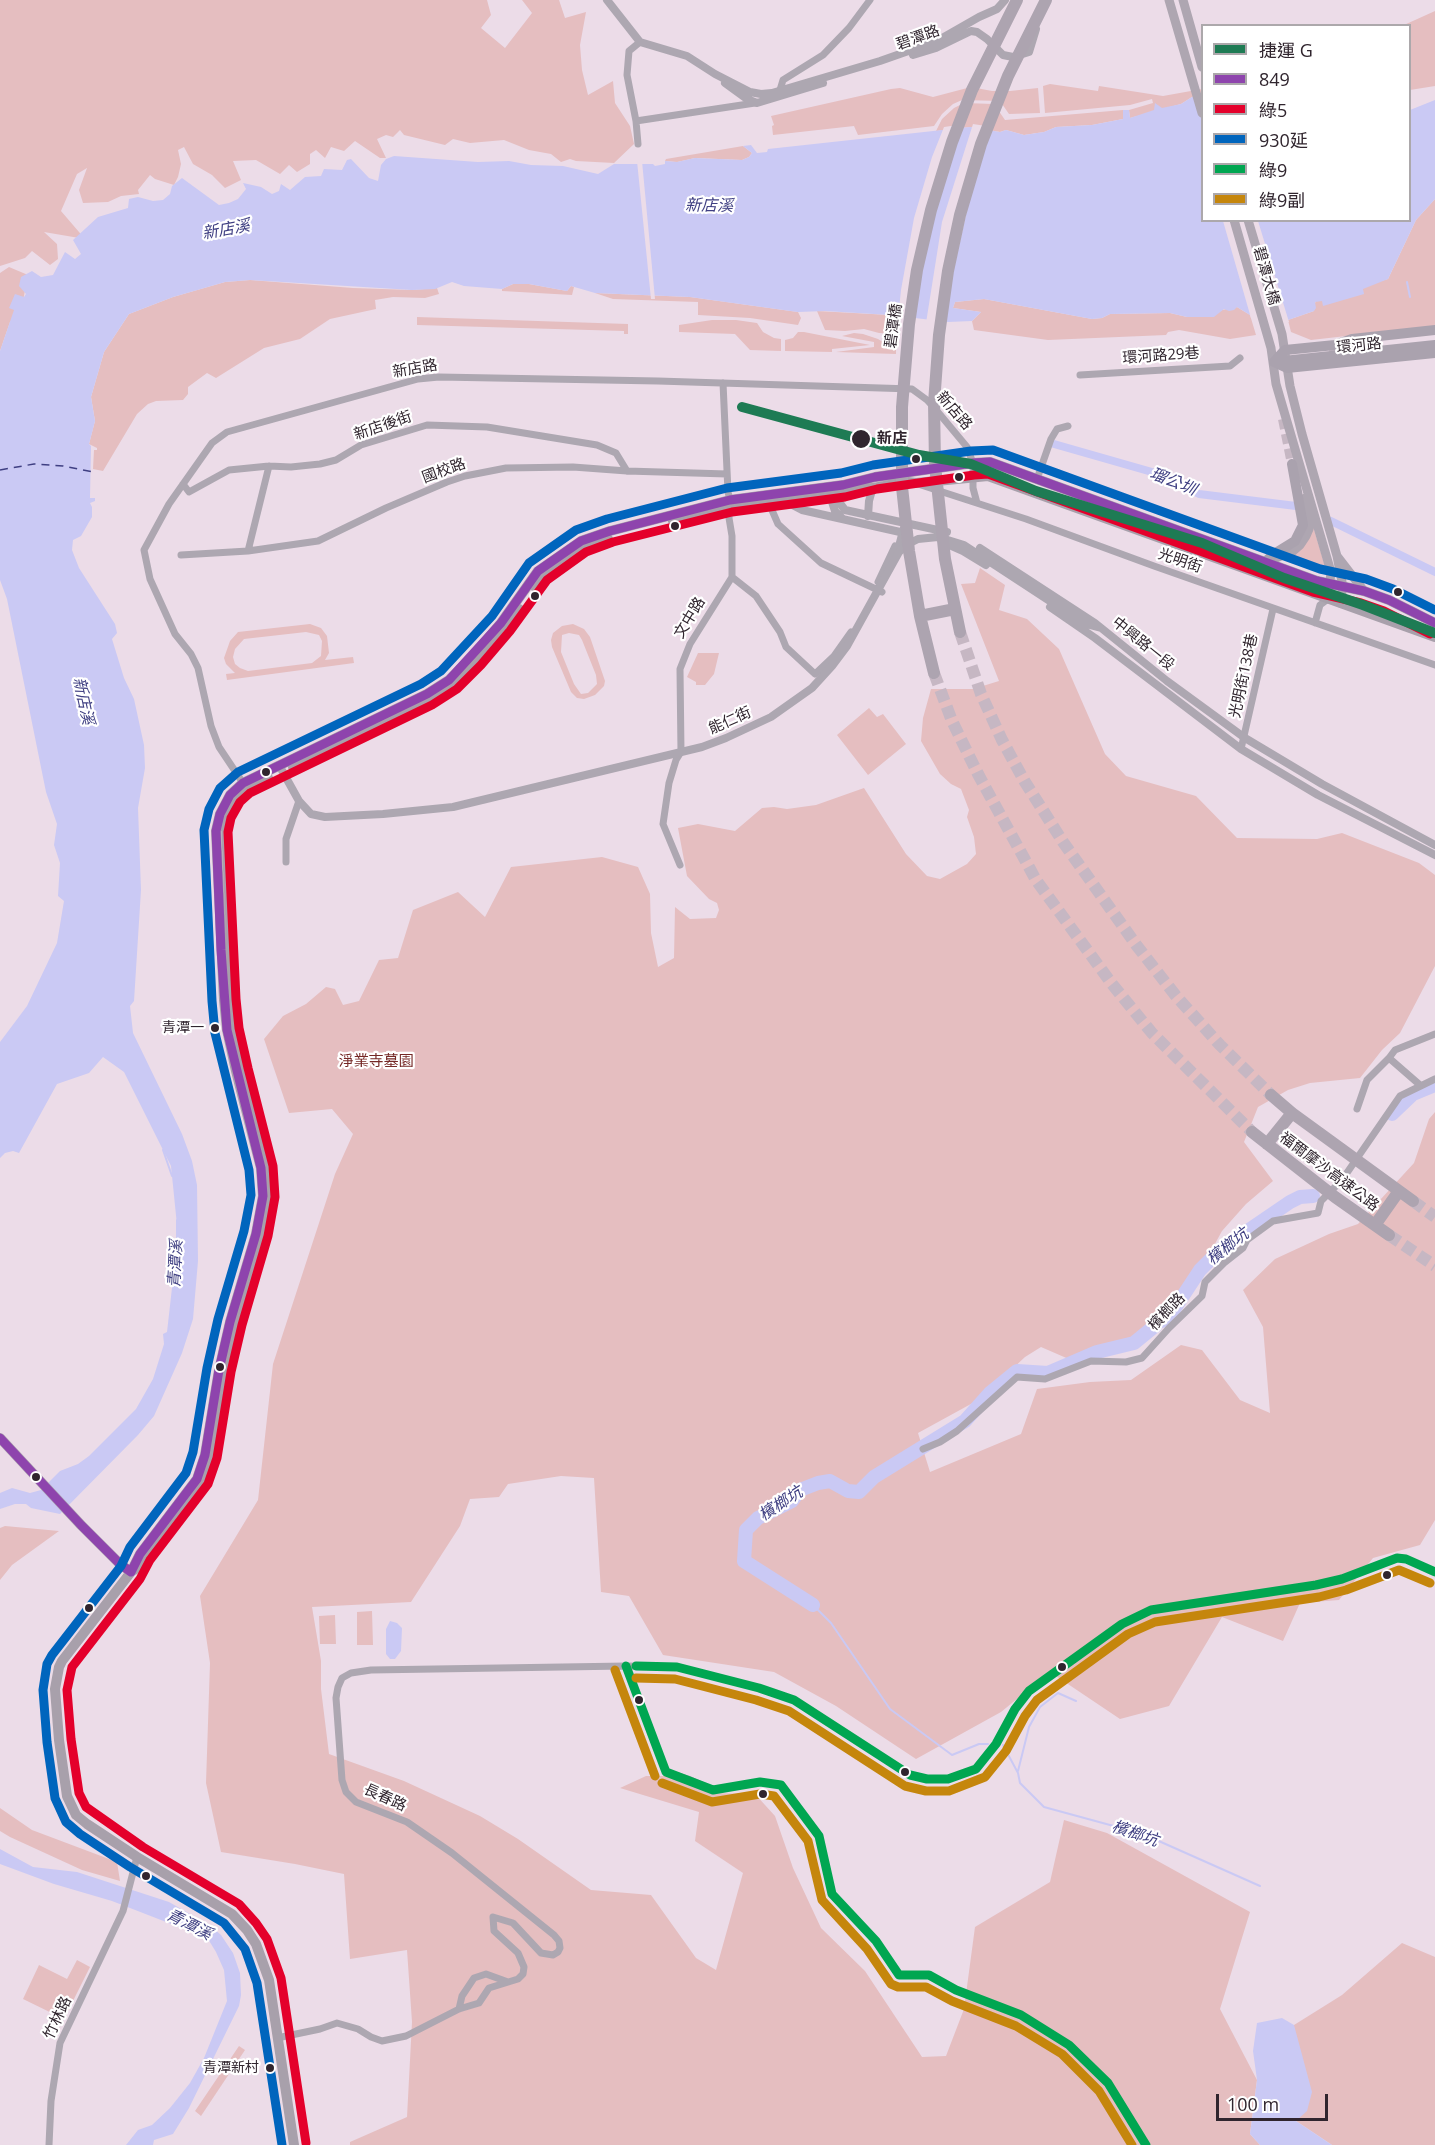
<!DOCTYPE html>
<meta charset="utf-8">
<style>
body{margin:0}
#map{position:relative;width:1435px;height:2145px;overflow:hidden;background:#ecdce8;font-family:"Open Sans","Noto Sans TC",sans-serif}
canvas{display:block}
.legend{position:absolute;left:1201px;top:24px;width:210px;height:198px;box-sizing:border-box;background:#fff;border:2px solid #aca8ab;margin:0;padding:8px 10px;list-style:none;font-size:18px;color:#30252e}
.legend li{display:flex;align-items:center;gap:12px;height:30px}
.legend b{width:30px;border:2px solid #aca8ab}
.scale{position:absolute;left:1216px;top:2094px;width:112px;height:27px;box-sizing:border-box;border:3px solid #30252e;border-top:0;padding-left:8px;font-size:18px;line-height:21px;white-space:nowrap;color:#30252e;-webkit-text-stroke:4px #fff;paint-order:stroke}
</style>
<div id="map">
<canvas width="1435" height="2145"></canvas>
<ul class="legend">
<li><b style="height:8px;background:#1e7b54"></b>捷運 G</li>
<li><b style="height:8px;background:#8e44ad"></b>849</li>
<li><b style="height:8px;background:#e4002b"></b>綠5</li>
<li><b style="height:8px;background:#0065bd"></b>930延</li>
<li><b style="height:8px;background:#00a651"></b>綠9</li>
<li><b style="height:8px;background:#c5860c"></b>綠9副</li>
</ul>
<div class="scale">100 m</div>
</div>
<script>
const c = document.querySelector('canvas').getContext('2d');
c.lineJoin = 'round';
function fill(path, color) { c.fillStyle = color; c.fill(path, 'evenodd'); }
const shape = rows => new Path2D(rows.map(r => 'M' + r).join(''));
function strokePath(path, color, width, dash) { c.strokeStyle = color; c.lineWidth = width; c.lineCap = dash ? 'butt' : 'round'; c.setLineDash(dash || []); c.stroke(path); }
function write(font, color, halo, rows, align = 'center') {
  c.font = font + ' "Open Sans","Noto Sans TC",sans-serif'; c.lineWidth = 4.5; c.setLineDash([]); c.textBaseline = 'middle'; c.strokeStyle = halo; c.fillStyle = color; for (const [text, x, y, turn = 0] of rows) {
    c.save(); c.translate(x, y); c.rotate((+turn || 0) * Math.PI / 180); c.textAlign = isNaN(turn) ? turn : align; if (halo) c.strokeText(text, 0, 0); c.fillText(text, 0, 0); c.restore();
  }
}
const green = shape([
 [0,0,487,0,491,15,481,28,505,48,532,13,522,0,559,0,565,18,586,12,580,45,582,70,588,95,613,81,615,103,630,126,634,144,614,163,576,161,570,159,561,162,551,154,529,150,504,140,470,143,453,139,445,145,404,135,400,130,393,137,386,135,377,139,386,158,380,158,355,141,344,151,331,147,325,158,316,150,310,154,310,164,297,172,289,165,280,174,256,160,233,161,241,180,225,188,212,175,193,164,184,147,178,150,181,164,178,177,174,185,155,179,150,175,138,190,139,194,121,196,108,202,83,203,79,190,87,168,77,174,61,211,85,239,44,232,57,244,58,259,50,265,32,251,25,258,0,266],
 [1435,11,1435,86,1410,90,1410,26,1404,25],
 [1050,84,1098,91,1099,86,1163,96,1202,89,1202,94,1192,97,1181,104,1130,118,1129,110,1153,103,1152,99,1130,105,1045,113,1043,86],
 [971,87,992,91,1010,91,1038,88,1040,113,1009,114,1000,101,962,100,953,104,942,114,934,126,858,135,854,126,773,135,772,126,774,125,771,116,891,89,900,88,933,97],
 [964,103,994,104,1005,120,1123,110,1123,119,1092,125,1056,127,1044,132,1024,135,1006,130,1000,132,971,127,936,131,942,119,954,108],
 [743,146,752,153,749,157,742,160,695,158,677,162,665,161,666,159],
 [1435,199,1435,326,1311,340,1291,332,1288,320,1314,311,1315,303,1318,298,1388,279,1416,220],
 [9,267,28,275,21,311,10,322,0,351,0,273],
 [250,280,353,288,412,290,437,288,439,294,425,298,393,297,375,300,376,309,330,319,300,339,264,348,216,378,207,373,188,387,188,394,183,400,156,401,148,404,137,414,103,471,93,469,94,450,97,450,97,448,89,444,95,421,91,397,104,352,129,314,173,297,225,282],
 [513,284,529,284,567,291,571,286,574,287,572,295,502,291,502,289],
 [595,293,690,297,798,312,801,318,798,325,750,318,698,315,698,302,613,299],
 [984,299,1092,319,1102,318,1110,314,1170,313,1187,317,1237,307,1250,315,1256,335,1230,339,1179,330,1168,332,1166,335,1048,340,974,330,972,321,981,312,953,308,955,302],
 [817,311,890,315,898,324,897,334,879,333,864,329,845,331,825,330],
 [417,317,628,324,628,334,624,334,624,331,417,325],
 [712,320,736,320,757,323,763,332,774,338,781,339,781,351,750,350,735,334,679,332,679,325],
 [798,332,804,332,870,345,832,349,832,352,785,351,785,340,793,338],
 [854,333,863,334,878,339,889,346,896,348,896,354,836,352,874,347,874,342,842,336],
 [1313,526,1327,573,1283,557],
 [980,568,1005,585,999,610,1027,619,1059,649,1105,754,1126,776,1196,796,1237,838,1317,839,1342,833,1419,863,1435,875,1435,966,1400,1033,1382,1050,1360,1078,1310,1083,1288,1090,1258,1107,1244,1142,1273,1181,1246,1204,1222,1231,1200,1271,1152,1337,1071,1360,1041,1347,1025,1357,980,1399,918,1433,930,1472,1021,1434,1037,1389,1090,1382,1131,1380,1181,1345,1202,1350,1240,1400,1270,1413,1263,1327,1243,1290,1275,1259,1329,1234,1358,1224,1414,1163,1429,1119,1435,1112,1435,1520,1420,1545,1373,1558,1339,1600,1300,1603,1283,1641,1222,1617,1169,1706,1120,1719,1050,1672,1001,1712,916,1759,836,1706,774,1672,663,1655,629,1596,601,1592,594,1478,561,1476,508,1484,499,1497,470,1499,460,1526,411,1602,312,1607,321,1661,321,1689,329,1754,404,1781,480,1816,518,1839,591,1890,651,1895,696,1958,716,1970,743,1873,695,1841,699,1812,620,1788,646,1776,672,1776,712,1793,755,1794,775,1816,793,1868,821,1928,865,1971,922,2057,946,2056,964,2009,975,1927,1050,1882,1064,1820,1107,1833,1250,1912,1220,2009,1257,2080,1250,2134,1260,2145,350,2145,350,2142,407,2117,412,2022,407,1950,350,1959,344,1874,295,1864,221,1852,206,1783,210,1663,200,1596,258,1500,273,1364,335,1174,353,1134,332,1109,289,1113,264,1039,283,1016,306,1004,326,987,335,989,343,1005,359,1001,379,960,398,958,413,910,458,892,485,917,511,867,602,857,638,867,650,894,651,933,658,967,674,958,675,907,690,919,716,918,719,910,717,903,709,899,687,876,678,828,698,824,735,831,762,808,774,807,787,809,816,805,864,788,906,854,927,876,940,879,967,864,976,854,974,837,967,817,969,810,961,789,951,784,940,774,921,741,923,718,931,689,973,689,999,681,961,584,975,583],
 [310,624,321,628,327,636,329,653,325,660,353,657,354,663,227,680,226,674,235,673,226,664,224,658,230,641,238,632],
 [306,632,319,635,322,641,321,656,312,663,248,671,240,668,235,664,233,657,235,649,244,639],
 [573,624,584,629,590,637,605,681,604,686,595,695,584,699,577,698,571,692,552,647,551,640,553,633,562,626],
 [569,633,579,635,582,640,596,675,597,684,588,693,581,694,574,684,561,652,562,635],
 [698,653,719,653,714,674,705,685,696,685,696,682,687,677],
 [869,708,877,717,883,714,906,744,868,775,837,735],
 [5,1526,59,1531,12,1565,0,1580,0,1528],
 [372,1611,373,1645,357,1645,357,1612],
 [335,1615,336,1644,320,1644,319,1616],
 [0,1808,32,1830,117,1862,120,1881,82,1870,10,1837,0,1831],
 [1402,1943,1435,1957,1435,2145,1332,2145,1296,2121,1294,2025,1342,1995],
 [77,1960,90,1967,64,2019,23,1999,39,1965,67,1979],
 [239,2046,245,2050,201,2116,195,2111]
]);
const water = shape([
 [1202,94,1202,220,1410,220,1410,110,1435,100,1435,199,1416,220,1388,279,1363,289,1364,294,1323,306,1322,301,1315,302,1316,308,1314,311,1288,320,1250,315,1237,307,1234,310,1229,311,1224,309,1214,317,1187,317,1170,313,1110,314,1102,318,1092,319,984,299,955,302,953,308,981,312,972,321,948,322,890,315,825,311,798,312,690,297,595,293,571,286,567,291,529,284,513,284,502,289,464,286,452,282,435,289,412,290,250,280,225,282,173,297,129,314,104,352,91,397,95,421,89,444,91,446,90,498,95,498,95,501,90,503,92,507,92,517,81,536,73,540,72,550,79,568,115,624,117,633,112,639,124,678,134,699,144,745,145,768,138,808,141,890,134,1001,130,1006,133,1033,182,1134,192,1161,197,1185,198,1261,193,1319,182,1353,154,1416,138,1435,60,1514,31,1508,26,1504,15,1504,0,1509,0,1493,12,1488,30,1493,41,1490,60,1471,78,1464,89,1456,136,1409,153,1379,164,1344,163,1334,167,1332,178,1235,171,1166,124,1072,103,1057,89,1073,57,1084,19,1153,13,1151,5,1153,0,1158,0,1042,27,1006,57,943,64,901,58,896,60,863,54,845,57,824,46,792,7,599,0,580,0,351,14,310,9,308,15,294,24,297,26,294,19,286,21,277,32,271,41,277,53,275,65,252,75,259,81,254,73,240,98,217,128,208,129,199,138,197,153,201,163,200,170,194,172,186,182,178,219,205,229,203,238,199,246,189,243,183,261,187,272,194,279,191,281,184,290,190,305,177,321,176,324,169,342,170,347,160,351,159,369,178,378,181,381,165,386,159,394,156,478,162,509,161,531,165,563,166,598,174,614,164,653,164,655,166,665,164,665,161,677,162,695,158,742,160,749,157,752,153,743,146,751,145,757,153,767,152,768,149,970,127,1000,132,1006,130,1024,135,1044,132,1056,127,1092,125,1123,119,1123,110,1129,110,1130,118,1154,110,1155,103,1162,108,1181,104,1192,97],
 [390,1621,397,1623,402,1628,401,1651,395,1659,390,1659,386,1654,386,1629],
 [0,1849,33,1867,77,1872,169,1902,211,1926,221,1935,233,1953,240,1973,241,1995,239,2006,189,2108,173,2134,154,2140,153,2145,126,2145,138,2130,152,2125,170,2108,190,2083,204,2058,227,2001,224,1970,216,1952,208,1939,197,1934,112,1901,54,1884,0,1864],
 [1282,2018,1294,2025,1312,2092,1307,2111,1296,2121,1332,2145,1260,2145,1250,2134,1257,2080,1253,2051,1257,2023]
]);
const pier = shape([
 [965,124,955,148,931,222,917,300,915,321,898,319,901,290,914,218,932,157,944,127],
 [973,124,992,127,970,197,949,291,945,325,926,323,942,222],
 [637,161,642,161,655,299,651,299],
 [1223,221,1258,221,1289,322,1251,318]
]);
const stream = shape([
 [1407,282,1410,297],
 [163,1150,172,1176],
 [177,1220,177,1247],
 [813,1605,831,1623,890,1709,952,1755,979,1744,988,1744],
 [1003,1745,1018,1773,1020,1783,1044,1807,1143,1834,1260,1886],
 [1018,1771,1029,1727,1040,1707,1058,1693,1076,1701]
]);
const canal = shape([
 [1054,444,1159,474,1199,494,1296,506],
 [1331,521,1435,572]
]);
const river = shape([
 [1392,1114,1413,1094,1435,1085],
 [1162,1321,1173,1311,1200,1270,1221,1249,1290,1202,1300,1197,1313,1196],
 [813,1605,744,1561,746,1530,758,1518,792,1501,800,1490,818,1483,830,1481,848,1491,859,1492,874,1477,965,1421,990,1393,1017,1371,1048,1373,1097,1352,1134,1343,1156,1325]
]);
const ferry = shape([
 [0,470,34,464,63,466,93,472]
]);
const trunkTunnel = shape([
 [1329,349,1367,345],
 [1283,419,1292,464]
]);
const motorwayTunnel = shape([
 [960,632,981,694,1002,740,1025,782,1063,842,1137,946,1176,996,1220,1045,1271,1095],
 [934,673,952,721,978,774,1036,880,1112,984,1152,1033,1252,1132],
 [1413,1201,1435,1217],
 [1389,1235,1435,1266]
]);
const minor = shape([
 [780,90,783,80,823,55,849,28,870,0],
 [636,121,755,103],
 [638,144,636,121,627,75,629,51,640,42],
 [1080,375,1230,366,1240,358],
 [1037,479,1051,439,1057,429,1068,426],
 [183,484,189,492,229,470,269,466,291,467,320,464,336,460,361,445,427,425,487,427,597,445,616,453,627,471],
 [921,485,1026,519,1154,566,1435,665],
 [768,501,778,524,821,563,882,592],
 [248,551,269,466],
 [181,555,248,551,318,541,386,508,447,482,465,476,506,468,573,467,627,471,727,474],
 [896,556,903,529],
 [732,577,756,596,780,632,786,647,815,674,834,656,851,632],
 [878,582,895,546],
 [1315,623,1320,605,1328,599],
 [1241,749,1273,609],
 [245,786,219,747,211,726,198,668,191,654,175,634,150,579,144,550,169,504,212,443,227,432,418,379,439,377,658,381,912,389,927,400,937,411,967,447,973,463,973,488,977,503],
 [286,862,286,839,299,801],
 [680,865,663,824,669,783,676,760,681,752,680,669,690,644,732,577,732,536,729,518,730,500,728,492,723,383],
 [1389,1058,1395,1050,1435,1034],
 [1357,1109,1367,1080,1389,1058,1420,1085],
 [923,1449,940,1442,957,1431,1017,1377,1045,1379,1091,1361,1126,1362,1142,1358,1169,1328,1202,1296,1205,1282,1224,1263,1243,1248,1247,1240,1273,1221,1318,1213,1321,1201,1342,1180,1400,1096,1435,1079],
 [626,1666,666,1772,688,1779,713,1790,760,1782,781,1785,819,1836,832,1894,876,1941,899,1975,929,1975,956,1990,1021,2015,1069,2045,1108,2083,1146,2145],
 [459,2009,462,1996,474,1978,486,1974,508,1982],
 [277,2038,320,2029,337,2023,358,2029,371,2037,382,2041,406,2036,459,2009,479,2003,489,1988,518,1979,523,1974,524,1967,518,1953,494,1931,493,1917,513,1923,541,1953,553,1955,558,1952,560,1948,559,1941,554,1935,452,1853,407,1822,356,1802,346,1792,342,1780,336,1698,338,1687,342,1678,351,1673,371,1670,626,1666,677,1667,759,1688,794,1700,910,1775,927,1779,948,1779,976,1769,996,1744,1015,1709,1029,1691,1122,1624,1151,1610,1316,1585,1342,1579,1397,1558,1406,1559,1435,1572],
 [49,2145,51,2101,60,2043,123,1911,137,1857]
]);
const tertiary = shape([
 [607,0,640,42,687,56,715,74,750,92,761,94,772,93,880,61,937,41,979,17,997,9,1005,0],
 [913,55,936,48,971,31,977,32,987,39,1003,55,1013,57,1029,52,1036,29],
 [725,83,747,99,757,103,823,83],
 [836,489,839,502,845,510,947,532],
 [828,490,835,511,842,518],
 [783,500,802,510,909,534],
 [868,516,869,501,873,487],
 [945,543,963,551,986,565],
 [980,548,1095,623,1167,681,1245,738,1322,784,1435,845],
 [1050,607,1095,638,1241,749,1318,795,1435,855],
 [279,765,299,801,311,814,325,817,383,814,453,807,702,747,726,738,771,717,812,688,832,666,847,646,899,552,908,544,918,539,938,537,964,545,1074,617,1086,624,1101,628]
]);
const secondary = shape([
 [1169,0,1202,113],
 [1183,0,1202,67],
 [1234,220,1271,348,1276,384,1331,572,1328,599],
 [1248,220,1282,334,1290,386,1302,434,1337,556,1343,587,1340,603],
 [1337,556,1364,591],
 [1266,562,1293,551,1300,545,1306,536,1309,529,1309,520,1305,498]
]);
const primary = shape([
 [673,521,773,500,844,493,908,482,916,483,988,476,1435,637],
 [535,587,543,576,565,560,608,539],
 [293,767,431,703,458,683,473,667,507,628,519,609],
 [0,1438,81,1525,120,1564,131,1572],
 [134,1570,147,1560,196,1496,206,1480,211,1464,230,1361,268,1208,270,1195,269,1168,235,1025,226,825,228,814,242,795,248,789,268,778],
 [294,2145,269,1980,256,1944,247,1930,232,1914,137,1857,87,1824,76,1815,67,1796,59,1740,55,1689,59,1667,62,1661,131,1572,140,1554,197,1479,205,1455,219,1370,230,1322,256,1234,263,1196,261,1168,236,1071,227,1030,224,1000,216,831,220,814,230,795,243,783,427,694,449,680,472,657,501,623,538,571,581,541,610,531,730,500,843,485,875,477,973,463,990,462,1317,581,1364,591,1389,600,1435,623]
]);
const trunk = shape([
 [1274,362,1285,350,1335,345,1352,339,1435,330],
 [1274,362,1287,368,1435,353],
 [1274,362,1435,345],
 [1265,562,1274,554,1295,541,1303,525,1292,464]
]);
const motorway = shape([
 [920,616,955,609],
 [960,632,945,559,935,465,934,403,939,335,948,271,960,215,981,144,1008,76,1046,0],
 [934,673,920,616,909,551,902,487,902,407,909,324,917,270,931,210,952,142,972,90,1017,0],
 [1271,1095,1292,1113,1413,1201],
 [1252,1132,1335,1197,1389,1235],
 [1267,1144,1292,1113],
 [1375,1225,1399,1191]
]);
const bus1 = shape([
 [0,1438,81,1525,120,1564,131,1572],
 [131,1572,140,1554,197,1479,205,1455,219,1370,230,1322,256,1234,263,1196,261,1168,227,1030,221,950,216,831,220,814,230,795,243,783,427,694,449,680,501,623,538,571,581,541,610,531,730,500,843,485,875,477,973,463,990,462,1317,581,1364,591,1389,600,1435,623]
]);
const bus2 = shape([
 [306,2143,281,1978,267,1939,256,1923,239,1904,143,1847,86,1807,79,1793,71,1739,67,1690,72,1667,140,1579,150,1560,208,1484,217,1458,231,1372,242,1325,268,1236,275,1197,273,1166,248,1068,239,1028,236,999,228,832,231,818,240,802,250,793,432,705,457,689,481,665,510,631,547,580,586,552,613,542,732,512,845,497,877,489,974,475,988,474,1313,592,1361,603,1384,611,1430,634]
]);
const bus3 = shape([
 [282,2145,257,1983,245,1949,224,1923,130,1867,80,1834,66,1822,55,1798,47,1742,43,1690,47,1664,52,1655,121,1566,130,1547,186,1473,193,1452,207,1368,218,1319,244,1231,251,1195,249,1170,215,1033,212,1001,204,830,209,809,220,788,238,772,421,684,441,671,492,616,529,563,576,530,607,519,727,488,841,473,873,465,971,451,993,450,1320,569,1366,579,1393,589,1435,610]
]);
const bus4 = shape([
 [626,1666,666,1772],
 [636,1666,677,1667,759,1688,794,1700,910,1775,927,1779,948,1779,976,1769,996,1744,1015,1709,1029,1691,1122,1624,1151,1610,1316,1585,1342,1579,1397,1558,1406,1559,1435,1572],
 [666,1772,713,1790,760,1782,781,1785,819,1836,832,1894,876,1941,899,1975,929,1975,956,1990,1021,2015,1069,2045,1108,2083,1146,2145]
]);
const bus5 = shape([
 [615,1670,655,1776],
 [636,1678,675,1679,756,1700,789,1711,905,1786,926,1791,949,1791,985,1777,1006,1751,1025,1716,1037,1700,1128,1634,1155,1622,1319,1597,1346,1590,1399,1570,1430,1583],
 [662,1783,712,1802,760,1794,774,1796,808,1841,822,1900,867,1949,891,1984,898,1987,926,1987,952,2001,1016,2026,1062,2054,1099,2091,1132,2145]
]);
const metro1 = shape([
 [742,407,919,455,971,464,1036,491,1202,543,1284,578,1363,605,1435,633]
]);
const markers = [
 [861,439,10,"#30252e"],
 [916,459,5,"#30252e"],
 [959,477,5,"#30252e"],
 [675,526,5,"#30252e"],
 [1398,592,5,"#30252e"],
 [535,596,5,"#30252e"],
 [266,772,5,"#30252e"],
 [215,1028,5,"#30252e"],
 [220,1367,5,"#30252e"],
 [36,1477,5,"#30252e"],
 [1387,1575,5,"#30252e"],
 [89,1608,5,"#30252e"],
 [1062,1667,5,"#30252e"],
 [639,1700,5,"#30252e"],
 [905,1772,5,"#30252e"],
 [763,1794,5,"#30252e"],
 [146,1876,5,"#30252e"],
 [270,2068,5,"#30252e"]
];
const busNames = [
 ["青潭一",204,1028],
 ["青潭新村",259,2068]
];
const streetNames = [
 ["碧潭路",918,38,-20],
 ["碧潭大橋",1266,276,74],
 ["碧潭橋",894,326,-82],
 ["環河路",1359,346,-6],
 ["環河路29巷",1161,356,-4],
 ["新店路",415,369,-10],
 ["新店路",954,411,49],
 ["新店後街",383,426,-19],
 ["國校路",444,471,-20],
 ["光明街",1180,561,19],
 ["文中路",690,618,-59],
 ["中興路一段",1143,644,39],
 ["光明街138巷",1244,676,-78],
 ["能仁街",730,721,-24],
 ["福爾摩沙高速公路",1329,1172,37],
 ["檳榔路",1167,1312,-46],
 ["長春路",385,1798,24],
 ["竹林路",58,2018,-65]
];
const stopNames = [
 ["新店",877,439]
];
const parkNames = [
 ["淨業寺墓園",376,1062]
];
const waterNames = [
 ["新店溪",709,206,1],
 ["新店溪",226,230,-10],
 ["瑠公圳",1173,482,22],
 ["新店溪",83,701,78],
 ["檳榔坑",1228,1247,-38],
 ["青潭溪",176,1264,-87],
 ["檳榔坑",781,1504,-33],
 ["檳榔坑",1135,1834,19],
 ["青潭溪",189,1925,27]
];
fill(green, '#e5bec0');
fill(water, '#cac9f4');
fill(pier, '#ecdce8');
strokePath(stream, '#cac9f4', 2);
strokePath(canal, '#cac9f4', 8);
strokePath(river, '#cac9f4', 14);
strokePath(ferry, '#3f3f82', 1.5, [8, 6]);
strokePath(trunkTunnel, '#c6b7c3', 10, [10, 5]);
strokePath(motorwayTunnel, '#c6b7c3', 12, [12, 6]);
strokePath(minor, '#ada7b1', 7);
strokePath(tertiary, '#ada7b1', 8);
strokePath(secondary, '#aea6b1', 9);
strokePath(primary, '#a8a0ab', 10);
strokePath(trunk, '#aaa2ae', 10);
strokePath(motorway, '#ada4b0', 12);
strokePath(bus1, '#8e44ad', 9);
strokePath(bus2, '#e4002b', 9);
strokePath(bus3, '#0065bd', 9);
strokePath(bus4, '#00a651', 9);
strokePath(bus5, '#c5860c', 9);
strokePath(metro1, '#1e7b54', 10);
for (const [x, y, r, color] of markers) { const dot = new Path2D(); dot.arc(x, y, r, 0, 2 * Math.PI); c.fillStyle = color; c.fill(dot); strokePath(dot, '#fff', 2); }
write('14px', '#30252e', '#fff', busNames, 'right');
write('15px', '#30252e', '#fff', streetNames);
write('bold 15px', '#30252e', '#fff', stopNames, 'left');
write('15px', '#752826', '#fff', parkNames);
write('italic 16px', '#3f3f82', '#fff', waterNames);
</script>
